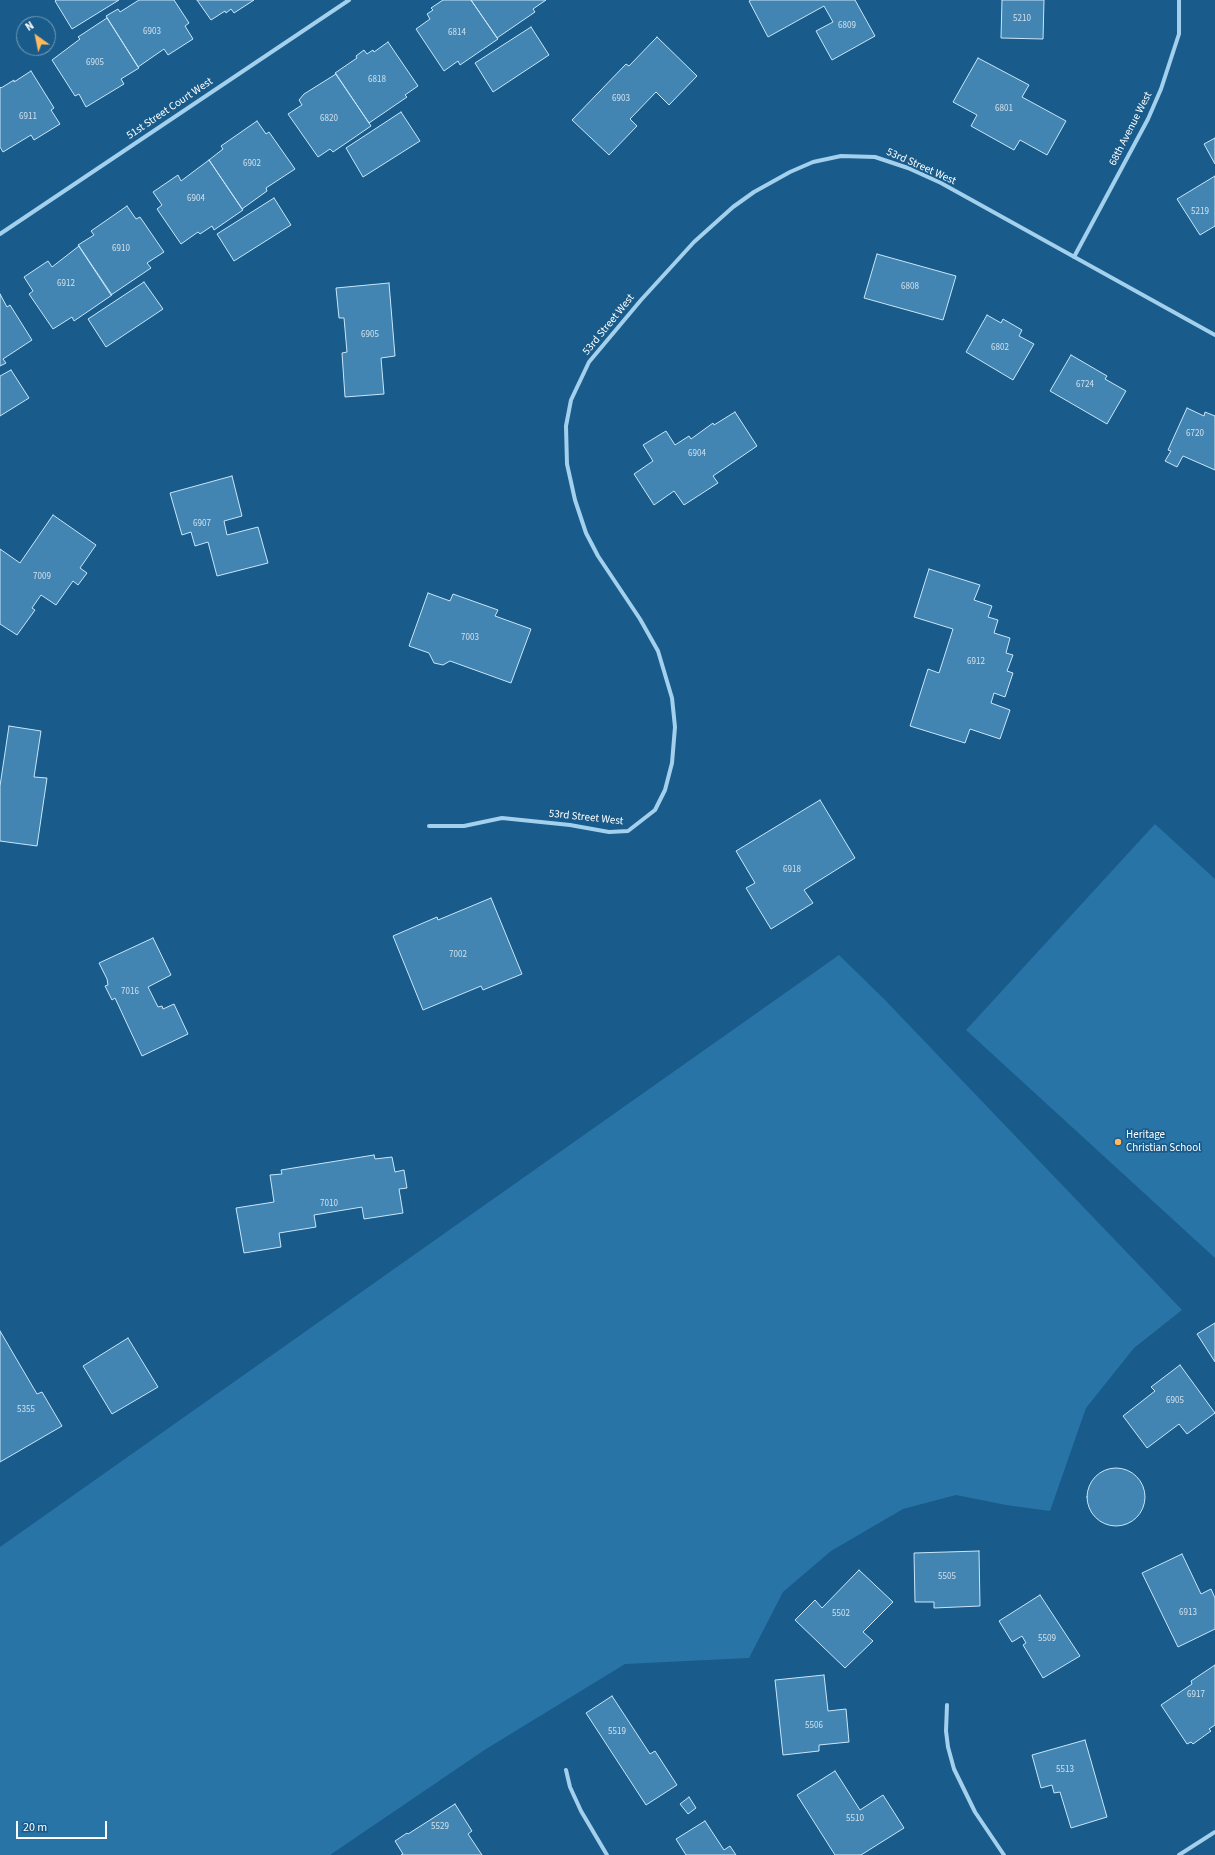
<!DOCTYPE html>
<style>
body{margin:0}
#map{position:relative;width:1215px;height:1855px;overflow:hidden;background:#195b8a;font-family:"Source Sans 3",sans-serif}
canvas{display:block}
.north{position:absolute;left:16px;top:16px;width:40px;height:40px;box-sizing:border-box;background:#195b8a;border:1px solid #759db9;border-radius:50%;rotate:327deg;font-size:11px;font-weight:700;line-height:16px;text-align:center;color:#fff}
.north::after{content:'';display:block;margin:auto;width:14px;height:18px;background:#ffb95f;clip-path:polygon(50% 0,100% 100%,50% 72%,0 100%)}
.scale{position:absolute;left:16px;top:1821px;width:91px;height:18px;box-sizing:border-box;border:2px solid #fff;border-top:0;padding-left:5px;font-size:12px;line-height:14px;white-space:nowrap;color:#fff;-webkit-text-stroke:3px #195b8a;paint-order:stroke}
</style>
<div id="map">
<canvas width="1215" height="1855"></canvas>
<div class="north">N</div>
<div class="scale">20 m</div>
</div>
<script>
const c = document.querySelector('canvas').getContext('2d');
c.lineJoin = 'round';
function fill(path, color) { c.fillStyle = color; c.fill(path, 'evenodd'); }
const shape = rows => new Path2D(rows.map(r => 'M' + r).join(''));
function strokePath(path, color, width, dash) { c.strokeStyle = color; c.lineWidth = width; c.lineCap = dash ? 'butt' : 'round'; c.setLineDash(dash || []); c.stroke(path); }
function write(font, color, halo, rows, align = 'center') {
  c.font = font + ' "Source Sans 3",sans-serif'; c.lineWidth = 3.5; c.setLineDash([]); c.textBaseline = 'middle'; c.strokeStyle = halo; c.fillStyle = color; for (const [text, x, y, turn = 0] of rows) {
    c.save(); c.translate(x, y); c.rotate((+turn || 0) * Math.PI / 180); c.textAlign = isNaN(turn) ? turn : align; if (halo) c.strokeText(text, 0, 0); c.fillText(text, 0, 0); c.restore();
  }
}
const green = shape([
 [1155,824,1215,879,1215,1258,966,1030],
 [839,955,884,999,1182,1310,1134,1348,1086,1408,1050,1511,1006,1505,956,1495,903,1509,831,1551,783,1592,749,1658,625,1664,486,1749,330,1855,0,1855,0,1547]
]);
const building = shape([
 [56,0,119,0,72,29,55,1,56,0],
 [139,0,174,0,189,23,185,26,193,39,168,55,164,49,138,67,106,16,118,9,120,12,139,0],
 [197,0,254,0,234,13,231,9,226,13,225,11,211,20,197,0],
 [443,0,471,0,498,39,460,65,458,61,444,71,416,29,430,19,427,14,433,10,431,8,443,0],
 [471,0,546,0,533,9,535,12,497,38,471,0],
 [751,0,855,0,875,36,832,60,816,31,833,22,824,6,768,37,749,1,751,0],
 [1002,0,1044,0,1043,39,1001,38,1002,0],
 [107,18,139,68,121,79,124,84,86,107,79,94,75,96,52,60,80,39,78,37,107,18],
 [531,27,549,55,493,92,475,63,531,27],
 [657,37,697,76,669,105,656,92,630,119,637,126,609,155,572,120,626,64,629,66,657,37],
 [388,42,418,86,405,95,407,97,369,123,335,73,357,58,356,56,364,50,367,54,373,50,374,52,388,42],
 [978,58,1029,85,1022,97,1066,121,1047,155,1020,140,1014,150,971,126,977,115,953,102,978,58],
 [31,71,54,108,51,110,60,124,34,140,31,135,3,152,0,147,0,87,1,88,14,80,14,82,31,71],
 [336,74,371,126,333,152,330,149,318,157,288,114,302,105,299,100,304,94,336,74],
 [401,112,420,141,363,177,346,148,401,112],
 [257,121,266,134,269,132,295,169,266,188,267,191,242,209,209,160,223,149,221,146,257,121],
 [1215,138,1215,164,1204,144,1215,138],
 [209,160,243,210,214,230,212,226,200,234,198,232,181,244,157,209,162,205,153,192,178,175,181,181,209,160],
 [1215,176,1215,226,1200,235,1177,199,1215,176],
 [274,198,291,225,234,261,217,234,274,198],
 [127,206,136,219,140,217,164,252,147,263,151,268,111,295,78,245,94,235,91,231,127,206],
 [79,246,112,295,74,321,72,317,53,329,29,294,33,291,24,277,48,261,52,267,79,246],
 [877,254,956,276,943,320,864,298,877,254],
 [144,282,163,309,106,347,88,319,144,282],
 [389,283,395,356,381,358,384,394,345,397,342,353,347,352,344,318,339,318,336,288,389,283],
 [0,294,7,307,10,305,32,340,3,359,6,363,0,366,0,294],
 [987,315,1001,323,1003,319,1022,330,1019,336,1034,344,1013,380,966,352,987,315],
 [1071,355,1107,376,1105,379,1126,391,1107,424,1050,391,1071,355],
 [11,370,29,398,0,416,0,376,11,370],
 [1187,408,1204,416,1205,412,1215,416,1215,470,1183,456,1177,467,1165,461,1171,451,1168,450,1187,408],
 [735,412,757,446,713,476,718,483,684,505,674,491,654,505,634,474,653,461,643,445,666,431,675,445,689,436,691,439,713,423,714,425,735,412],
 [232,476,242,516,224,521,227,535,258,527,268,563,217,576,208,542,195,546,191,532,182,535,170,493,232,476],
 [53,515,96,545,80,568,87,573,78,585,73,581,56,605,41,595,32,608,35,610,17,635,0,624,0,549,20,563,53,515],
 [929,569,980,585,974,600,992,606,988,617,998,620,994,633,1010,638,1006,653,1013,655,1007,671,1013,673,1005,697,994,693,991,703,1010,710,1000,739,970,729,965,743,910,726,928,669,939,673,953,629,914,617,929,569],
 [428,593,450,601,453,594,498,610,495,616,531,629,511,683,450,661,443,665,434,663,429,653,409,646,428,593],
 [9,726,41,731,34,777,47,778,37,846,0,841,0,786,9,726],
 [820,800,855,858,804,890,813,903,771,929,746,888,755,883,736,851,820,800],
 [491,898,522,974,483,990,481,986,423,1010,393,936,437,917,438,920,491,898],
 [153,938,171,975,148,987,158,1007,162,1006,163,1009,174,1004,188,1034,142,1056,115,998,112,1000,105,986,108,985,107,979,99,963,153,938],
 [374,1155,375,1159,392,1157,395,1172,404,1170,407,1188,399,1189,403,1213,364,1219,362,1207,314,1215,316,1227,279,1233,281,1247,244,1253,236,1208,274,1202,270,1175,282,1174,281,1170,374,1155],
 [1215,1323,1215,1362,1197,1334,1215,1323],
 [0,1331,37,1394,42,1392,62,1426,0,1462,0,1331],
 [128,1338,158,1387,112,1414,83,1366,128,1338],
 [1180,1365,1215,1413,1187,1434,1179,1424,1147,1448,1123,1416,1155,1391,1151,1387,1180,1365],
 '1087 1497a29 29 0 1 1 58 0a29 29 0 1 1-58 0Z',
 [979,1551,980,1606,934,1608,934,1602,915,1602,914,1553,979,1551],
 [1182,1554,1201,1594,1211,1589,1215,1598,1215,1629,1178,1647,1142,1573,1182,1554],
 [859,1570,893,1602,863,1632,873,1641,845,1668,795,1620,815,1600,822,1608,859,1570],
 [1040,1595,1080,1656,1043,1678,1023,1645,1026,1643,1022,1636,1012,1642,999,1621,1040,1595],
 [1215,1665,1215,1725,1209,1729,1211,1731,1193,1744,1191,1742,1187,1744,1161,1705,1192,1684,1191,1681,1215,1665],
 [824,1675,828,1711,846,1709,849,1742,819,1745,819,1751,783,1755,775,1680,824,1675],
 [612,1696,650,1754,655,1751,677,1785,646,1805,586,1713,612,1696],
 [1085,1740,1107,1817,1071,1828,1060,1792,1054,1793,1052,1785,1041,1788,1032,1755,1085,1740],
 [835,1771,860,1810,883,1795,904,1828,861,1855,835,1855,797,1795,835,1771],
 [689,1797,696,1808,688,1814,680,1804,689,1797],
 [455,1804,472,1831,468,1834,482,1855,401,1855,403,1854,395,1841,407,1833,408,1834,455,1804],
 [705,1821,724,1850,730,1846,736,1855,686,1855,676,1839,705,1821]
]);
const street = shape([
 [0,234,349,0],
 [1074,257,1148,119,1161,89,1179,34,1179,0],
 [429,826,464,826,502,818,570,825,609,832,628,831,655,810,665,790,672,763,675,727,672,698,658,651,640,619,598,556,586,533,575,500,567,464,566,426,571,400,589,362,641,300,694,242,733,207,754,192,790,172,813,162,841,156,875,157,908,168,941,183,1215,335],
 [947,1705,946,1731,948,1747,954,1769,975,1812,1004,1855],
 [566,1770,570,1787,581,1811,607,1855],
 [1179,1855,1215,1832]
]);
const markers = [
 [1118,1142,4,"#ffb95f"]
];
const numberNames = [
 ["5210",1022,19],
 ["6809",847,26],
 ["6903",152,32],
 ["6814",457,33],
 ["6905",95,63],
 ["6818",377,80],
 ["6903",621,99],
 ["6801",1004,109],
 ["6911",28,117],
 ["6820",329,119],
 ["6902",252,164],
 ["6904",196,199],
 ["5219",1200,212],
 ["6910",121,249],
 ["6912",66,284],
 ["6808",910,287],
 ["6905",370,335],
 ["6802",1000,348],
 ["6724",1085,385],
 ["6720",1195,434],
 ["6904",697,454],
 ["6907",202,524],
 ["7009",42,577],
 ["7003",470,638],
 ["6912",976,662],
 ["6918",792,870],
 ["7002",458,955],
 ["7016",130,992],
 ["7010",329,1204],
 ["6905",1175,1401],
 ["5355",26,1410],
 ["5505",947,1577],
 ["6913",1188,1613],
 ["5502",841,1614],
 ["5509",1047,1639],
 ["6917",1196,1695],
 ["5506",814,1726],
 ["5519",617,1732],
 ["5513",1065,1770],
 ["5510",855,1819],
 ["5529",440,1827]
];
const streetNames = [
 ["51st Street Court West",170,109,-34],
 ["68th Avenue West",1131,129,-63],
 ["53rd Street West",921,167,24],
 ["53rd Street West",609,325,-51],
 ["53rd Street West",586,818,6]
];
const poiNames = [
 ["Heritage",1126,1136],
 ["Christian School",1126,1149]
];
fill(green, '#2974a6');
fill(building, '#4285b2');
strokePath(building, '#c8e6fa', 1);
strokePath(street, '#a3d0ed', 4);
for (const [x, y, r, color] of markers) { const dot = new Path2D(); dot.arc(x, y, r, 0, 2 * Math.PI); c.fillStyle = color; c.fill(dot); strokePath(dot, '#195b8a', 1.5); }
write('9px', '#d0e0ec', null, numberNames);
write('11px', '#fff', '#195b8a', streetNames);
write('11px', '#fff', '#195b8a', poiNames, 'left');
</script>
